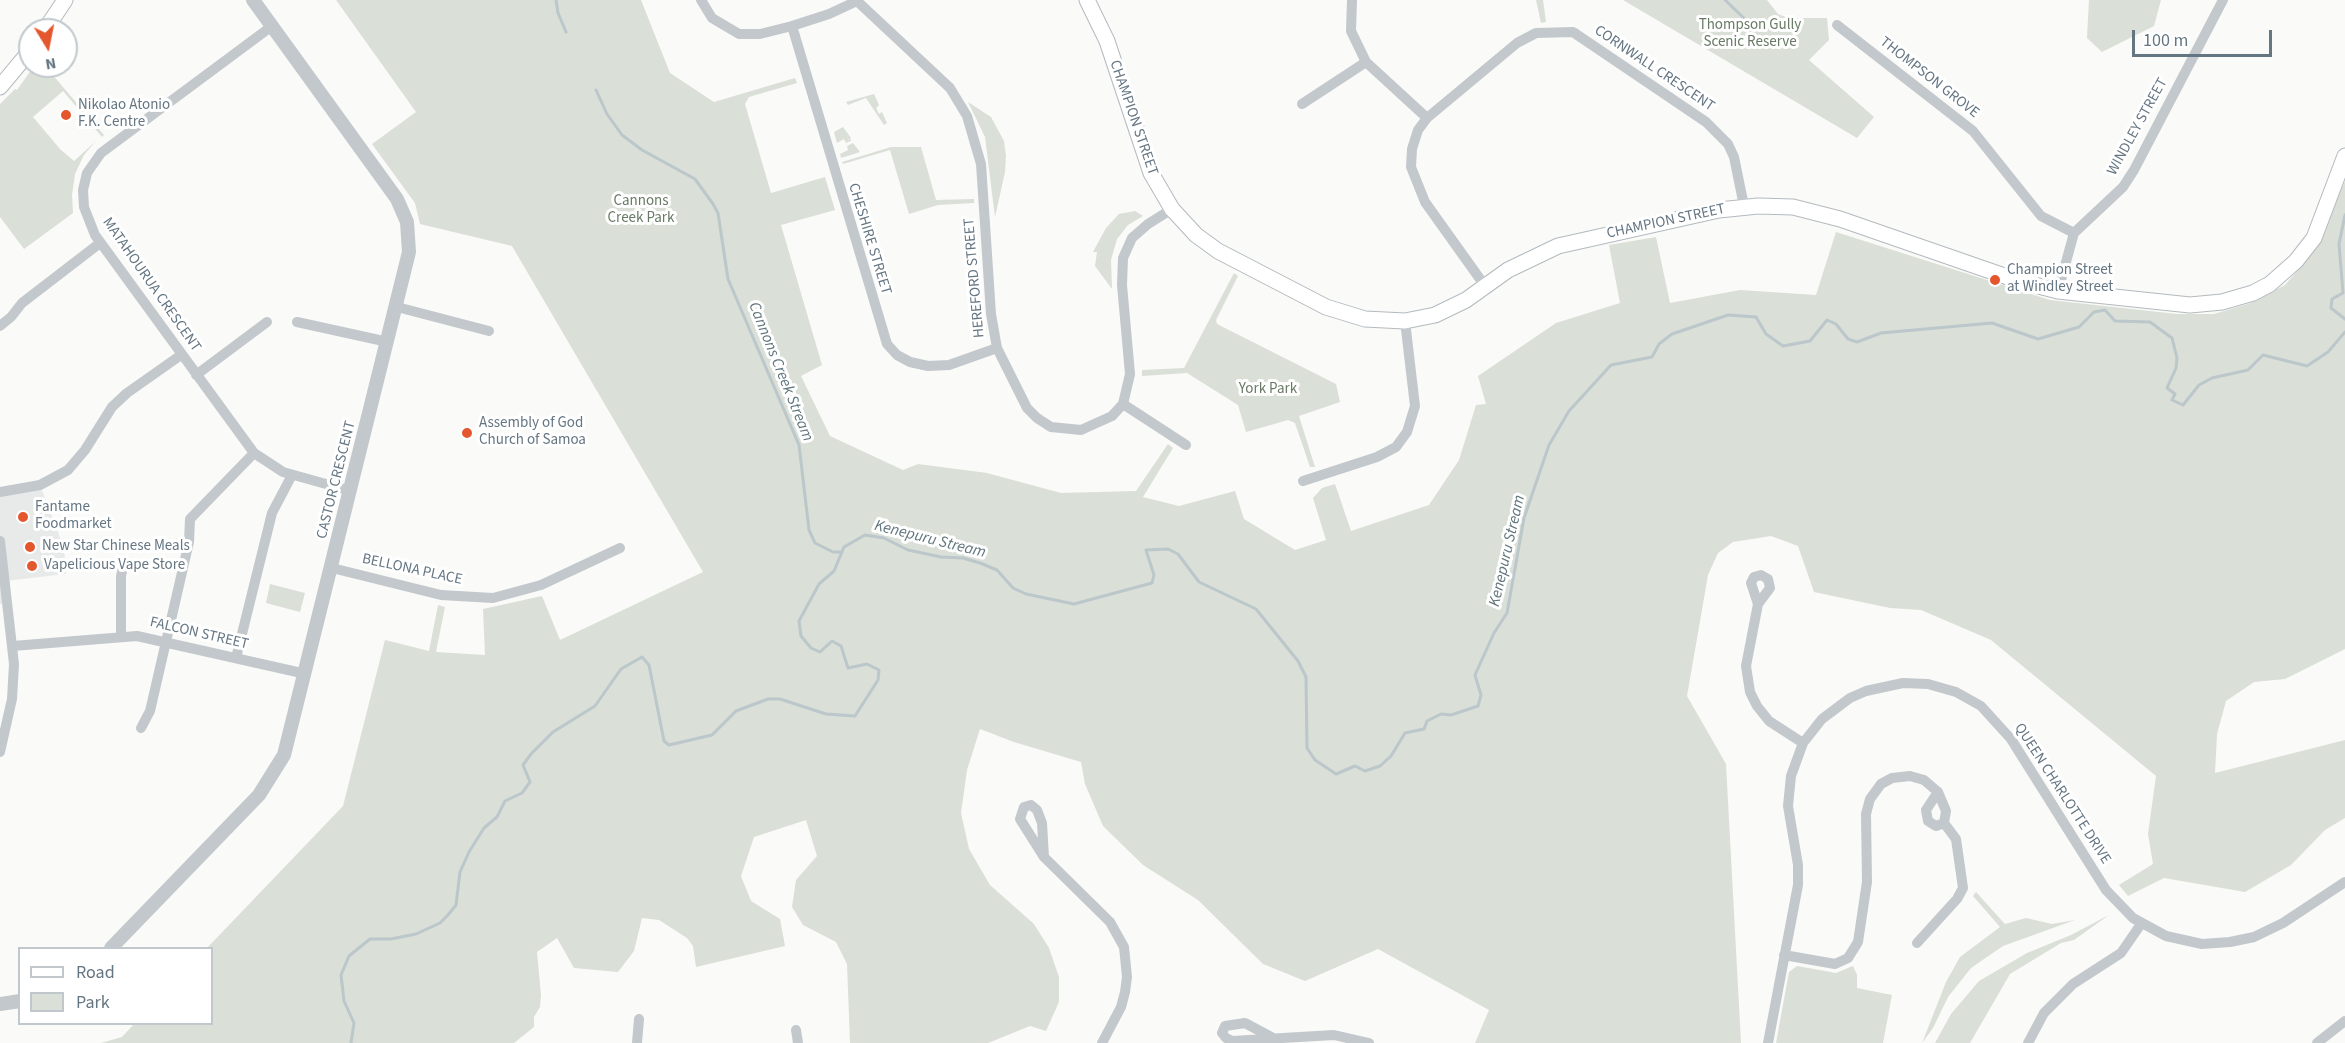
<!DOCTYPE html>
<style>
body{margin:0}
#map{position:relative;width:2345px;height:1043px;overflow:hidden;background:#fafaf8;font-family:"Source Sans 3",sans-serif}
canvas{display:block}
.legend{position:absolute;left:18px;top:947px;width:195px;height:78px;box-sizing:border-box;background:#fff;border:2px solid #c1c8cd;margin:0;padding:8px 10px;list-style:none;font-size:18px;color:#657683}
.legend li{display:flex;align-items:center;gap:12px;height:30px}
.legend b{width:30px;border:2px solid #c1c8cd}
.north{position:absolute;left:18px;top:18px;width:60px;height:60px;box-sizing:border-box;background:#fff;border:2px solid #c1c8cd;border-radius:50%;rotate:170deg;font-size:16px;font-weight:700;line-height:24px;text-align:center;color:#657683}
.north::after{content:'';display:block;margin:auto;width:21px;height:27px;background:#e4572e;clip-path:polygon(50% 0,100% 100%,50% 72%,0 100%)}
.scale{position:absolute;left:2132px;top:30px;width:140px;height:27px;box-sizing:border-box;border:3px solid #657683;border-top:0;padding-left:8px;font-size:18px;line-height:21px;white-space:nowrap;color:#657683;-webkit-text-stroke:4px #fff;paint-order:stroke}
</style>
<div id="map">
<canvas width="2345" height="1043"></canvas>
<ul class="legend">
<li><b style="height:8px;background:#fff"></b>Road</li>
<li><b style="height:16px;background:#dadfd7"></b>Park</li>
</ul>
<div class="north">N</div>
<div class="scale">100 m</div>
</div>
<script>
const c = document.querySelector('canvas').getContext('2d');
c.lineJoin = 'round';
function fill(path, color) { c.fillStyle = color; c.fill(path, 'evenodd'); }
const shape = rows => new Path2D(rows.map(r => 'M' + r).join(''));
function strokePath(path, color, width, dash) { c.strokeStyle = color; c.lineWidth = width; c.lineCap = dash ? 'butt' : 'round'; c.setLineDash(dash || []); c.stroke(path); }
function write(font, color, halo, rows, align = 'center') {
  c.font = font + ' "Source Sans 3",sans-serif'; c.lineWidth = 6; c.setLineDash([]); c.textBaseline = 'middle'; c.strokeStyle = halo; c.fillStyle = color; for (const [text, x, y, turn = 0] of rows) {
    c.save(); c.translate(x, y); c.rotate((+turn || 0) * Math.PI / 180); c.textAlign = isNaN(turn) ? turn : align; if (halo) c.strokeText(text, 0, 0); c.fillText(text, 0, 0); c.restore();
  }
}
const built = shape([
 [40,485,64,548,66,574,5,581,8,603,0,604,0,492]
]);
const green = shape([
 [336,0,641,0,670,73,714,102,795,78,797,83,749,97,745,104,771,193,825,177,835,210,781,225,822,365,801,376,830,436,903,470,918,464,987,473,1061,493,1136,491,1168,444,1173,448,1143,497,1179,506,1235,491,1244,519,1295,550,1326,540,1313,498,1322,488,1335,484,1351,531,1429,505,1459,460,1476,405,1486,404,1478,376,1556,323,1620,303,1609,245,1656,237,1670,303,1740,290,1816,295,1836,232,2050,300,2177,314,2214,314,2251,303,2285,285,2311,255,2345,181,2345,649,2285,679,2254,682,2226,701,2217,734,2215,773,2345,740,2345,818,2325,830,2291,865,2245,892,2164,878,2128,896,2119,885,2153,864,2148,834,2156,776,1991,640,1921,610,1890,608,1814,592,1798,546,1771,536,1733,542,1718,553,1708,575,1687,696,1726,764,1741,1043,1475,1043,1489,1010,1378,949,1305,981,1263,964,1198,900,1143,865,1103,826,1085,784,1081,762,1014,742,980,729,967,770,961,813,969,849,990,885,1034,924,1049,948,1059,977,1059,1002,1046,1031,1030,1026,988,1043,850,1043,847,964,836,942,803,925,792,907,796,880,817,856,806,820,754,837,741,876,751,901,780,919,785,946,696,967,693,946,687,938,659,920,642,918,634,951,618,972,574,968,557,938,537,952,541,995,540,1007,534,1017,534,1027,514,1043,101,1043,122,1037,134,1024,212,1024,212,948,207,948,343,806,385,640,429,651,438,605,445,607,436,652,485,655,483,609,542,596,560,640,703,572,512,246,420,224,415,203,372,144,416,112],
 [1536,0,1543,0,1546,22,1541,23],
 [1623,0,1767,0,1778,14,1788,18,1827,18,1829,40,1809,60,1874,117,1857,138],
 [2089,0,2161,0,2154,26,2102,52,2087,38],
 [34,66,45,66,104,135,102,137,63,91,33,117,60,149,74,161,95,142,84,155,75,174,72,195,73,213,24,249,0,217,0,104,15,89,17,90],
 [874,94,879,105,876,108,879,114,882,112,887,123,884,125,866,98,848,105,846,102],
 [968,102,991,117,1004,141,1006,156,1005,172,995,217,985,137],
 [843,127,851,138,847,141,851,139,851,141,846,143,844,139,837,143,834,132],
 [853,143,860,152,841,158,840,154,848,150,847,146],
 [891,147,921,147,936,200,974,199,974,203,938,205,909,214,890,150,843,164,842,162],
 [1135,211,1143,216,1128,225,1117,239,1111,260,1112,289,1095,266,1097,252,1093,252,1106,228,1119,214],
 [1234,273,1238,276,1216,320,1217,324,1336,384,1340,402,1299,416,1315,467,1310,467,1295,423,1288,420,1246,432,1238,405,1187,373,1142,376,1142,370,1184,368],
 [270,584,305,593,300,612,266,603],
 [1976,892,2005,924,2026,918,2052,924,2075,920,2003,946,1971,968,1948,997,1933,1028,1922,1043,1946,982,1960,957,2000,927,1973,896],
 [2109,915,2074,940,2061,943,2010,974,1970,1043,1935,1043,1951,1014,1979,981,2027,953,2071,935],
 [1797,966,1836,973,1853,966,1857,975,1857,988,1892,995,1883,1043,1776,1043,1789,972]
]);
const stream = shape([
 [556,0,558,13,566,32],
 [1725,0,1749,23],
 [596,90,607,114,622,135,642,150,695,179,713,204,718,213,728,279,799,445,809,530,815,543,833,552,840,552],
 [2345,215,2339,244,2343,293,2332,299,2331,308,2345,319],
 [351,1043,354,1023,344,1001,341,975,349,956,370,939,391,939,416,934,440,923,448,915,456,905,460,872,469,852,484,828,497,817,505,801,522,793,530,782,523,765,531,754,553,732,595,706,621,669,642,657,649,665,664,741,669,745,712,735,736,711,768,699,780,699,826,714,855,716,878,680,879,670,867,664,848,668,841,646,832,641,820,652,811,648,801,636,799,621,819,584,834,571,844,547,865,535,884,538,908,550,941,557,963,558,980,563,997,570,1013,588,1026,594,1074,604,1152,583,1154,575,1146,550,1168,549,1178,554,1199,582,1256,609,1298,661,1306,677,1307,748,1315,760,1336,774,1355,766,1365,771,1380,766,1391,756,1405,733,1424,729,1427,721,1441,714,1451,715,1478,706,1481,695,1475,675,1494,633,1507,613,1524,518,1549,445,1569,411,1611,365,1652,357,1659,344,1672,334,1728,315,1756,317,1766,334,1783,346,1810,341,1827,320,1836,324,1848,339,1857,342,1881,333,1992,323,2038,339,2079,327,2094,312,2105,310,2115,321,2150,322,2172,338,2177,358,2176,368,2167,388,2175,394,2172,400,2183,405,2199,385,2212,378,2248,370,2263,355,2307,366,2328,352,2345,332]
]);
const minor = shape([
 [701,0,712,18,739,34,760,34,792,26,829,14,857,1],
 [856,0,950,88,967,116,981,164,991,314,997,348,1027,408,1037,418,1051,427,1081,430,1112,416,1123,404,1130,374,1122,285,1123,258,1132,238,1148,224,1172,209],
 [1352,0,1351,31,1366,62,1427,118],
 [1837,25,1973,131,2041,216,2074,233],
 [272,26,101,153,87,173,83,190,84,207,95,235,254,453,283,472,351,491],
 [792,26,887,344,897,355,910,362,928,366,949,365,997,348],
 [1302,104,1366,62],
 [1485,286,1425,202,1411,167,1412,149,1418,130,1427,118,1517,43,1536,33,1573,32,1706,122,1728,144,1734,157,1744,206],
 [2058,291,2074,233,2123,187,2134,170,2223,0],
 [397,307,489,331],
 [297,322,388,342],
 [0,326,11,317,22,303,100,243],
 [196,375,267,322],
 [1123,404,1186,445],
 [1303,481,1377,457,1396,447,1407,432,1415,406,1405,321],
 [0,492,40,485,68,470,85,450,112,407,127,393,181,355],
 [0,541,14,664,12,699,0,752],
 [332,568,441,595,493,598,541,585,620,548],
 [1758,604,1770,588,1768,579,1761,575,1754,577,1751,583,1758,604,1746,666,1750,692,1757,706,1769,721,1803,743],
 [121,635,121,576,124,563],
 [13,646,137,636,306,674],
 [236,658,272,513,292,475],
 [141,728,150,711,189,542,190,519,254,453],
 [1044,857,1042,823,1037,810,1031,805,1024,807,1020,819,1044,857,1110,922,1124,947,1127,977,1125,992,1121,1007,1102,1043],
 [1917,943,1957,899,1963,888,1956,839,1944,823],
 [1784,955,1835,964,1848,958,1858,942,1867,882,1866,814,1870,799,1881,784,1892,778,1910,776,1924,780,1938,792,1946,811,1944,823,1936,826,1928,821,1926,810,1938,792],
 [796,1030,798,1043],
 [1273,1038,1245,1023,1225,1026,1222,1033,1226,1038,1232,1041,1334,1035,1369,1043],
 [637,1043,639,1019],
 [1768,1043,1798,885,1798,865,1788,806,1791,776,1803,743,1822,719,1850,698,1866,691,1903,683,1928,684,1956,692,1981,706,2011,739,2106,890,2133,918,2166,936,2202,944,2230,942,2254,937,2283,923,2345,882],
 [2028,1043,2044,1013,2073,984,2121,953,2141,924],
 [2317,1043,2345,1021]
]);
const tertiary = shape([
 [111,948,259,795,284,755,409,252,407,222,397,199,253,0],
 [0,1004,20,1001]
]);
const secondary = shape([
 [1087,0,1107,41,1151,173,1172,209,1196,235,1218,251,1326,307,1365,319,1405,321,1435,315,1466,300,1508,270,1558,246,1719,210,1758,206,1793,207,1840,219,2019,281,2058,291,2190,305,2222,302,2253,293,2270,284,2296,261,2314,238,2345,156],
 [45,30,65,0],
 [0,87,30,51]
]);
const markers = [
 [66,115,6,"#e4572e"],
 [1995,280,6,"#e4572e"],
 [467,433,6,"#e4572e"],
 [23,517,6,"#e4572e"],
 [30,547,6,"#e4572e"],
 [32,566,6,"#e4572e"]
];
const parkNames = [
 ["Thompson Gully",1750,26],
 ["Scenic Reserve",1750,43],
 ["Cannons",641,202],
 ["Creek Park",641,219],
 ["York Park",1268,390]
];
const streetNames = [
 ["CORNWALL CRESCENT",1654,69,34],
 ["THOMPSON GROVE",1929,78,38],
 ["CHAMPION STREET",1133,118,71],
 ["WINDLEY STREET",2138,127,-61],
 ["CHAMPION STREET",1666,222,-12],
 ["CHESHIRE STREET",869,239,73],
 ["HEREFORD STREET",975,278,-95],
 ["MATAHOURUA CRESCENT",151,285,55],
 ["CASTOR CRESCENT",337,480,-76],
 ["BELLONA PLACE",412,570,12],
 ["FALCON STREET",199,634,13],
 ["QUEEN CHARLOTTE DRIVE",2062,794,57]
];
const poiNames = [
 ["Nikolao Atonio",78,106],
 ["F.K. Centre",78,123],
 ["Champion Street",2007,271],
 ["at Windley Street",2007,288],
 ["Assembly of God",479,424],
 ["Church of Samoa",479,441],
 ["Fantame",35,508],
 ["Foodmarket",35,525],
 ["New Star Chinese Meals",42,547],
 ["Vapelicious Vape Store",44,566]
];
const waterNames = [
 ["Cannons Creek Stream",780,372,68],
 ["Kenepuru Stream",930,540,14],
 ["Kenepuru Stream",1508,551,-77]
];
fill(built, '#e8e9e9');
fill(green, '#dadfd7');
strokePath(stream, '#bbc7cb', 3);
strokePath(secondary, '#b3babf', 17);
strokePath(minor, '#c3c8cc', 10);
strokePath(tertiary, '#c3c8cc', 14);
strokePath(secondary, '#fff', 15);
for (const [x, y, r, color] of markers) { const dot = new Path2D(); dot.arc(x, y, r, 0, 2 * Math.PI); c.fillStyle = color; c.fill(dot); strokePath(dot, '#fff', 2); }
write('15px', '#687a64', '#fff', parkNames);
write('15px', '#657683', '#fff', streetNames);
write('15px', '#657683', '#fff', poiNames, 'left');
write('italic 16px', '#60757c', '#fff', waterNames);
</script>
